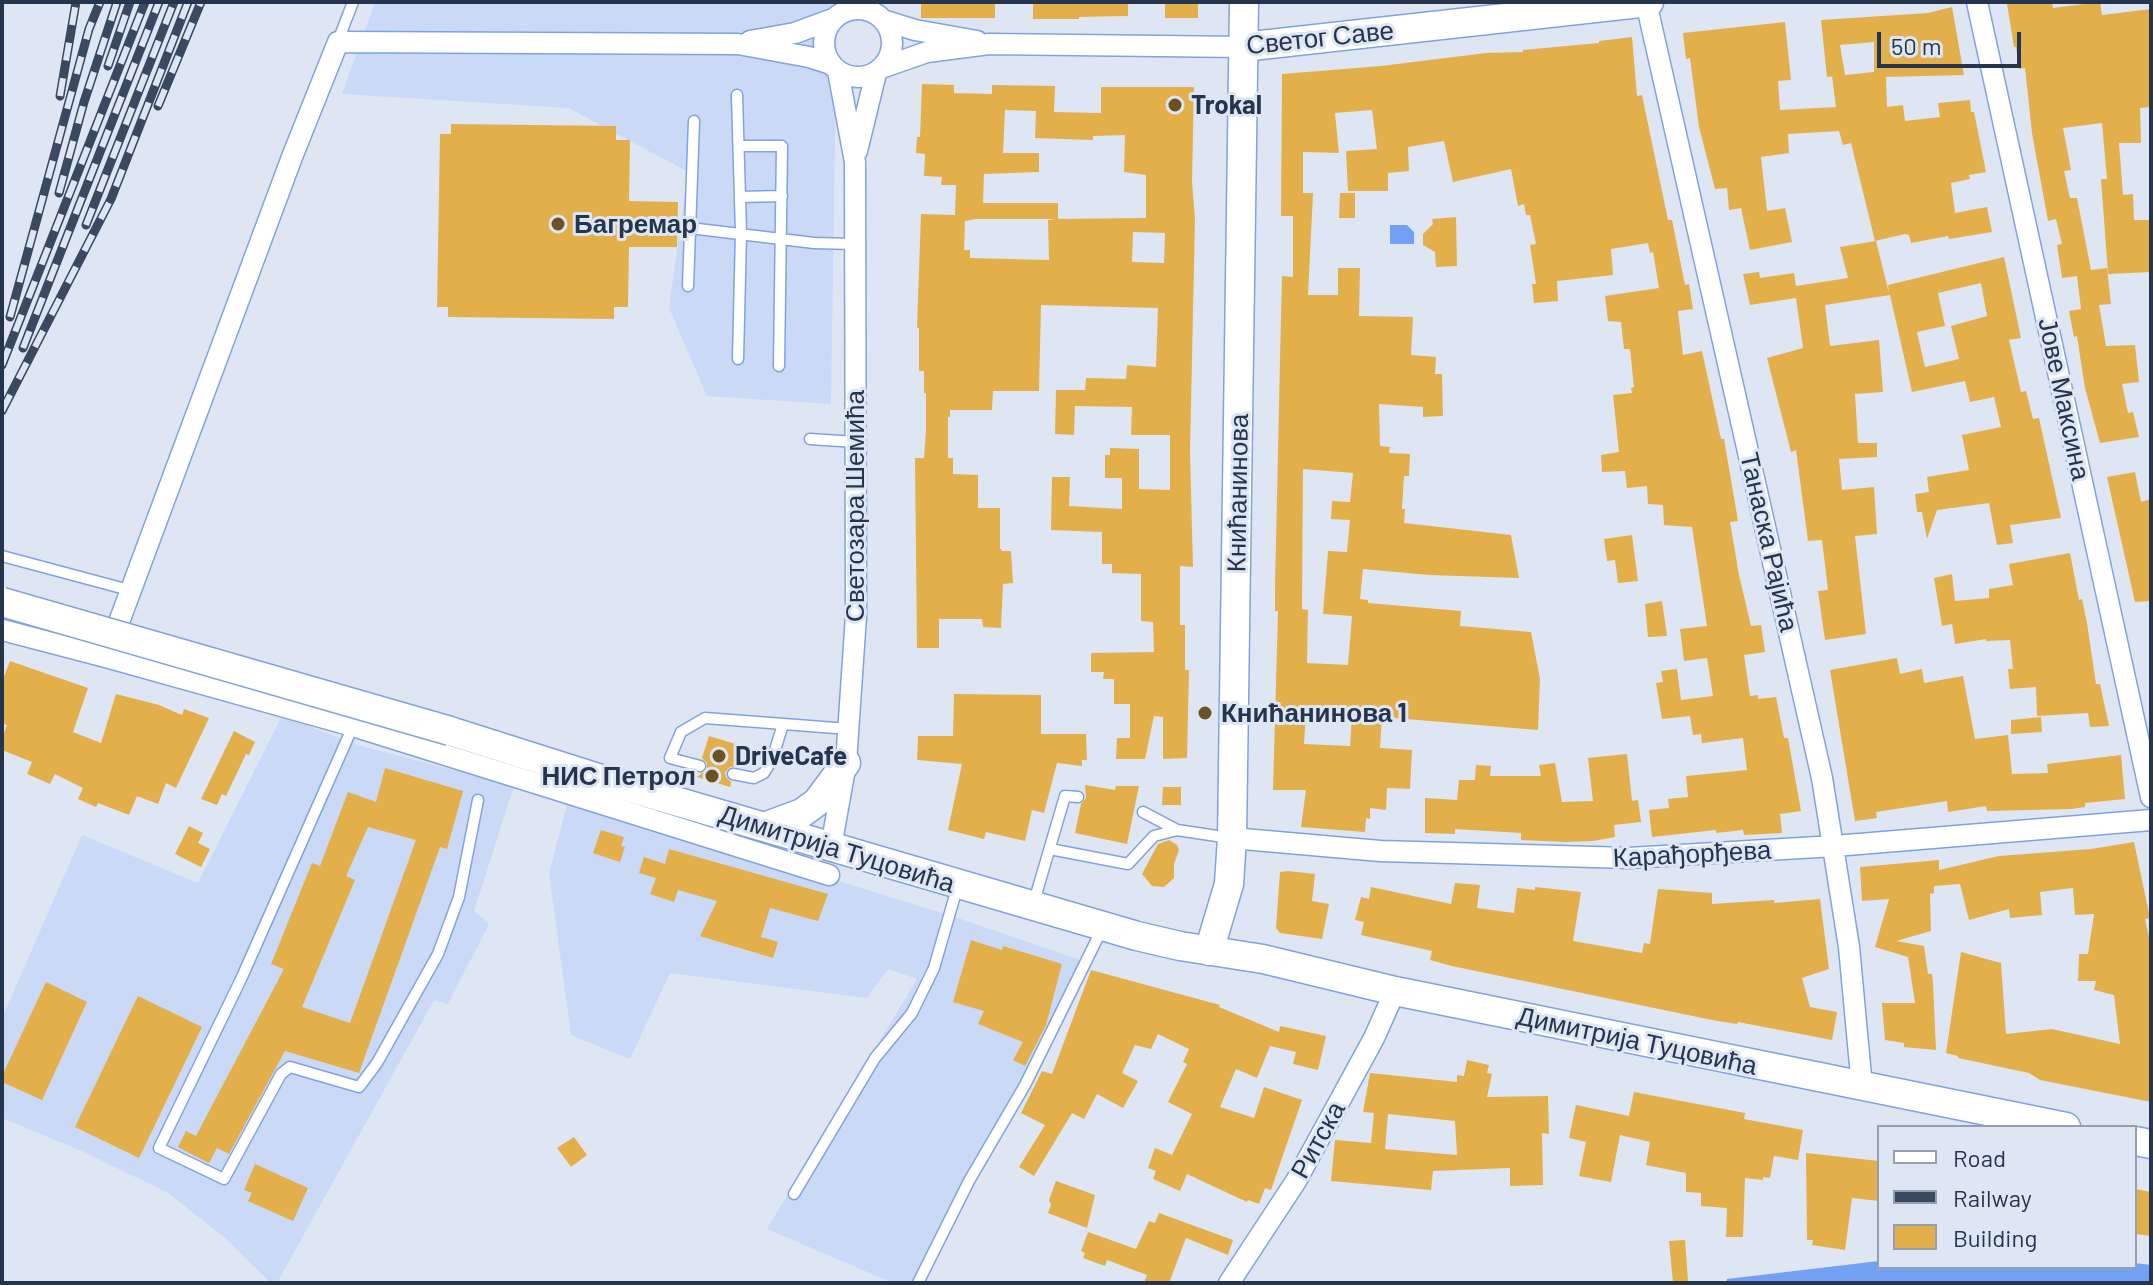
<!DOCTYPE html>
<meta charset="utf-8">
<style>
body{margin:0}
#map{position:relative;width:2153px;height:1285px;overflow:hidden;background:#dee6f3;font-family:Barlow,sans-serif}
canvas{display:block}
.frame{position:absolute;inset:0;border:4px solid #26354e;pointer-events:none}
.legend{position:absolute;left:1877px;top:1125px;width:260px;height:144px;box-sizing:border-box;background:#dee6f3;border:2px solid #949fb1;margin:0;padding:10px 14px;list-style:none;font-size:24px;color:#26354e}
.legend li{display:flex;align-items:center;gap:16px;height:40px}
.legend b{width:40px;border:2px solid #949fb1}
.scale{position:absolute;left:1877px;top:32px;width:144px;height:36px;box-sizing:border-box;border:4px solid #26354e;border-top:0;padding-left:10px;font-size:24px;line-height:28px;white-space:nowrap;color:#26354e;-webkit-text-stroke:6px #dee6f3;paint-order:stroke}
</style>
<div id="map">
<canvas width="2153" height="1285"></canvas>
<div class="frame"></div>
<ul class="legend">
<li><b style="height:10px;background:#fff"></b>Road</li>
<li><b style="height:10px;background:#3a4960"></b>Railway</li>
<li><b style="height:22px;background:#e3af4a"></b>Building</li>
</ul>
<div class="scale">50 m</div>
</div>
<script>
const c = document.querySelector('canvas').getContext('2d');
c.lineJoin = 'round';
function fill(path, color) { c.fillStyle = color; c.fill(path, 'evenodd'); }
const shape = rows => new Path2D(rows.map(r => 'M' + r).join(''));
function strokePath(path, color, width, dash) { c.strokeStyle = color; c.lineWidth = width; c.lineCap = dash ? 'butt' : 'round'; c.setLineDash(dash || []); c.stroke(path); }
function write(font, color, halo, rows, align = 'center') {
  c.font = font + ' Barlow,sans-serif'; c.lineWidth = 6; c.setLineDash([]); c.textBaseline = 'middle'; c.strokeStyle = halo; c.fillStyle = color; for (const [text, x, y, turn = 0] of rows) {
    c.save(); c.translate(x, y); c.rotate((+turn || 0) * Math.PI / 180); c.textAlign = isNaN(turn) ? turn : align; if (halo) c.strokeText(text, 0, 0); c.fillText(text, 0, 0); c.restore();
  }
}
const built = shape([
 [375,2,837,2,831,404,707,396,669,308,688,172,569,108,342,94],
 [282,716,361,746,514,786,474,911,489,924,448,1004,434,1000,277,1283,271,1283,224,1237,168,1193,84,1152,2,1118,2,1018,82,835,198,883],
 [569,798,955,917,1083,961,1015,1112,943,1221,915,1283,893,1283,767,1229,917,979,888,969,867,998,670,973,630,1059,571,1035,549,873]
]);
const water = shape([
 [1390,225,1407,225,1414,232,1414,244,1390,244],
 [1879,1261,1879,1267,2135,1267,2135,1263,2151,1265,2151,1283,1726,1283,1727,1279]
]);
const building = shape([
 [921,2,995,2,995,18,921,18],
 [1033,2,1128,2,1128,16,1079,17,1079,19,1033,19],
 [1165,2,1198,2,1198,18,1165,18],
 [2022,2,2052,2,2053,8,2100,2,2102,15,2151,9,2151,107,2140,108,2141,143,2119,143,2123,195,2133,194,2134,220,2151,220,2151,272,2108,274,2101,179,2107,179,2102,123,2063,128,2071,170,2064,171,2070,198,2077,198,2091,270,2107,268,2111,304,2099,305,2106,346,2135,345,2139,382,2122,384,2128,413,2133,412,2139,437,2100,443,2085,388,2077,336,2074,337,2069,311,2081,309,2077,276,2062,278,2057,245,2062,244,2056,219,2048,221,2032,133,2025,68,2019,69,2016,47,2014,47,2007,4],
 [1952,7,1964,75,1886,77,1887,107,1903,105,1905,121,1940,117,1938,103,1970,100,1971,112,1974,112,1986,172,1969,175,1970,179,1951,183,1955,213,1987,207,1992,232,1949,239,1948,236,1911,243,1909,235,1905,234,1875,241,1851,143,1843,145,1839,131,1788,134,1789,153,1761,157,1767,211,1785,208,1792,242,1750,250,1741,208,1729,210,1727,188,1715,189,1699,127,1690,58,1686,59,1683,33,1785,22,1791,80,1778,81,1780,110,1836,107,1832,76,1836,76,1827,77,1821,20,1928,13],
 [1874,42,1874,72,1845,75,1840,45],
 [1632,37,1637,96,1642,95,1668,220,1672,220,1685,285,1689,284,1693,309,1678,311,1683,355,1702,351,1721,439,1724,439,1738,521,1730,522,1739,575,1751,626,1761,625,1765,652,1744,655,1750,696,1758,695,1758,699,1776,697,1784,738,1788,738,1801,811,1780,814,1782,833,1744,835,1743,830,1716,833,1716,830,1652,837,1649,810,1669,808,1668,799,1688,797,1686,776,1747,770,1743,738,1702,743,1701,734,1693,735,1690,716,1662,719,1656,683,1663,682,1661,671,1677,669,1681,700,1713,696,1707,658,1684,661,1680,629,1707,626,1692,527,1664,525,1663,505,1648,504,1647,486,1627,488,1625,471,1602,472,1601,455,1619,452,1613,395,1632,393,1631,388,1634,387,1630,349,1624,349,1621,322,1608,321,1605,296,1659,288,1653,252,1650,253,1648,243,1611,249,1613,275,1557,281,1558,301,1534,303,1532,284,1536,284,1530,245,1536,244,1530,215,1526,215,1524,204,1518,206,1511,169,1453,182,1444,141,1408,147,1409,171,1388,173,1388,191,1348,191,1346,151,1377,149,1372,110,1335,113,1339,153,1303,152,1303,193,1313,193,1308,295,1338,295,1338,268,1360,268,1359,316,1413,317,1411,355,1436,357,1435,374,1442,374,1443,416,1423,417,1423,407,1379,404,1380,446,1390,447,1389,453,1410,454,1409,476,1404,476,1402,509,1405,509,1404,523,1511,535,1519,578,1429,575,1363,569,1360,599,1368,600,1368,603,1461,611,1460,626,1531,632,1540,679,1538,730,1382,717,1380,748,1412,750,1410,789,1387,788,1386,810,1370,808,1370,819,1366,818,1365,832,1301,827,1306,790,1273,790,1278,611,1275,611,1275,586,1281,316,1282,276,1293,277,1293,216,1281,216,1282,74,1381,66,1486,53,1523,52,1523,50,1599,43,1599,41],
 [1303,469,1353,473,1350,502,1332,501,1331,519,1350,520,1347,552,1328,551,1323,614,1352,616,1348,665,1307,663,1308,610,1302,609],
 [1306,712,1352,715,1350,746,1304,744],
 [922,84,954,85,954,93,992,94,992,85,1055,86,1054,112,1101,113,1101,87,1194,87,1192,182,1195,219,1190,452,1193,567,1180,566,1180,625,1185,625,1185,670,1189,670,1187,758,1163,759,1163,717,1154,716,1145,759,1116,759,1117,738,1130,738,1130,704,1114,704,1114,679,1103,679,1104,672,1091,672,1091,653,1154,652,1153,622,1141,621,1141,574,1112,573,1112,564,1102,564,1102,532,1051,530,1052,477,1070,477,1069,506,1122,509,1122,478,1105,478,1105,455,1110,455,1110,448,1139,449,1139,489,1170,490,1170,435,1131,435,1132,407,1075,406,1074,435,1055,434,1056,390,1085,390,1086,378,1126,379,1127,365,1156,367,1158,308,1041,305,1039,391,993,391,992,410,950,410,950,417,948,417,948,458,953,458,953,474,978,475,978,508,1000,508,1000,548,1002,551,1011,551,1013,583,1003,584,1001,628,983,627,982,619,939,619,939,648,917,648,915,458,924,458,926,431,926,393,924,393,924,371,919,371,919,328,917,328,921,214,955,215,956,185,941,185,942,177,924,176,925,154,916,153,917,137,920,137],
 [1005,110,1036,111,1035,138,1093,140,1093,136,1125,135,1124,172,1146,175,1146,218,1058,219,1058,203,983,203,984,174,1039,172,1039,153,1003,153],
 [976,219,1056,219,1048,220,1049,260,970,258,970,250,964,250,965,221],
 [1133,232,1165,233,1164,263,1132,262],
 [451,124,616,126,616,140,630,140,629,201,678,202,677,247,629,247,628,307,614,307,614,319,448,317,448,307,437,307,440,134,451,134],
 [1340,193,1355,193,1355,218,1339,218],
 [1456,217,1457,266,1436,267,1435,252,1423,245,1423,234,1433,224,1432,219],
 [1876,241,1889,293,1888,285,2004,257,2021,338,2009,340,2021,392,2026,391,2033,419,2039,418,2061,518,2010,525,2013,543,1997,545,1989,503,1937,510,1927,539,1922,512,1917,512,1915,494,1929,492,1927,477,1969,470,1962,435,2001,427,1994,397,1970,402,1965,381,1912,392,1890,295,1825,305,1830,346,1879,340,1883,392,1855,394,1858,443,1877,443,1877,457,1839,459,1842,490,1874,487,1877,534,1855,536,1866,634,1825,640,1818,591,1828,590,1822,540,1808,541,1796,450,1791,452,1767,358,1803,348,1796,298,1750,305,1743,274,1759,272,1760,278,1794,273,1796,286,1848,278,1840,247],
 [1981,283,1987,316,1951,326,1959,359,1925,367,1917,332,1945,326,1938,293],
 [2135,472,2141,502,2151,499,2151,601,2135,602,2107,477],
 [1632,535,1638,581,1618,583,1615,560,1607,561,1604,539],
 [2070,553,2079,600,2082,599,2087,623,2096,684,2100,684,2109,726,2090,727,2088,713,2037,716,2036,687,2010,689,2008,669,2013,669,2010,640,1986,641,1986,639,1955,644,1952,624,1942,626,1934,578,1952,574,1955,601,1989,598,1989,589,2013,585,2009,564],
 [1662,601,1667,636,1648,637,1645,604],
 [1897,658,1900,674,1922,669,1924,683,1963,676,1975,739,2008,735,2012,774,2048,773,2047,764,2121,755,2125,799,2085,803,2085,807,2071,809,1987,811,1986,806,1948,812,1947,801,1876,812,1877,818,1855,821,1830,670],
 [10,661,88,688,73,732,101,743,116,694,159,705,182,715,184,709,209,718,176,788,166,783,158,804,137,796,129,815,98,803,96,807,78,799,83,788,55,774,50,784,27,774,32,762,2,750,2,739,7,725,2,723,2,682],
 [954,694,1041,695,1041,734,1086,734,1087,760,1082,760,1082,766,1057,763,1044,813,1032,810,1025,841,986,832,984,839,948,830,962,764,917,760,918,736,953,736],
 [2041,717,2042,732,2011,734,2011,720],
 [234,731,255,742,249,755,246,754,226,796,222,794,217,805,201,799],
 [709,736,742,746,736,766,730,767,725,772,726,777,731,782,730,787,697,777,707,769,707,763,702,758],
 [1627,754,1632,801,1638,800,1641,822,1614,825,1615,837,1593,841,1565,842,1521,840,1521,833,1455,829,1455,834,1425,833,1425,798,1457,800,1459,780,1475,780,1476,765,1491,766,1490,776,1541,776,1539,765,1555,763,1562,802,1593,801,1588,758],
 [385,768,463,791,447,849,440,847,359,1073,285,1051,229,1154,217,1148,209,1163,189,1153,178,1147,186,1131,196,1136,284,969,271,964,312,863,320,866,348,792,376,802],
 [368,827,416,840,350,1023,302,1007,355,880,346,876],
 [1085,785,1115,790,1116,786,1139,786,1127,844,1075,833,1081,804,1086,798],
 [1163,787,1181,787,1181,805,1162,805],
 [189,826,203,833,198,843,210,849,201,867,175,854],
 [601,830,624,837,621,846,625,847,620,862,593,853],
 [1169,840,1177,845,1179,850,1174,864,1174,878,1164,887,1152,886,1142,874,1158,844],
 [2134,842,2150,918,2145,919,2151,946,2151,1102,2040,1080,2029,1073,1958,1058,1958,1056,1946,1053,1961,952,2001,963,2006,1034,2052,1029,2120,1044,2114,995,2094,990,2096,981,2078,981,2079,954,2088,954,2094,914,2075,915,2073,888,2040,892,2042,915,2010,918,2009,909,1969,920,1960,884,1934,886,1934,893,1930,894,1931,931,1896,941,1924,946,1928,974,1932,974,1933,983,1936,1050,1904,1047,1904,1043,1885,1040,1882,1003,1915,1003,1908,957,1875,947,1889,899,1862,901,1860,867,1939,860,1939,870,1999,856,2091,849],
 [669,849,828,894,818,921,770,908,761,937,778,942,773,958,700,936,717,901,678,890,674,902,650,894,656,878,639,873,644,857,665,864],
 [1288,871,1315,874,1312,901,1329,904,1322,939,1280,933,1276,928,1280,872],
 [1455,883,1480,885,1477,908,1514,913,1517,888,1535,890,1535,887,1581,892,1573,941,1642,953,1644,943,1650,944,1658,889,1712,893,1712,904,1774,900,1774,903,1820,899,1829,969,1802,978,1810,1007,1837,1012,1832,1040,1738,1022,1737,1024,1712,1020,1452,966,1430,960,1432,951,1361,935,1364,922,1355,920,1361,897,1369,899,1371,887,1451,904],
 [971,940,1002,950,1003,946,1062,964,1046,1025,1025,1066,1013,1060,1023,1042,978,1024,984,1011,953,1002],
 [1091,970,1220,1005,1219,1007,1279,1032,1280,1026,1326,1036,1318,1070,1293,1064,1296,1052,1270,1046,1257,1078,1236,1069,1220,1107,1254,1118,1264,1087,1302,1100,1271,1190,1265,1188,1259,1204,1248,1200,1247,1202,1187,1174,1180,1191,1153,1179,1156,1171,1148,1168,1155,1148,1172,1155,1192,1114,1168,1102,1187,1064,1183,1062,1189,1049,1158,1034,1151,1049,1135,1045,1122,1073,1138,1081,1123,1108,1097,1094,1084,1119,1072,1113,1034,1176,1019,1167,1045,1125,1021,1113,1042,1071,1052,1074],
 [46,982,87,1002,42,1100,2,1082,2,1076],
 [138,996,202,1027,139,1158,75,1127],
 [1467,1060,1489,1065,1487,1073,1492,1074,1487,1097,1548,1096,1549,1134,1542,1133,1543,1185,1510,1186,1510,1168,1433,1171,1431,1190,1331,1181,1335,1140,1371,1143,1374,1113,1363,1112,1370,1073,1457,1082,1457,1075,1464,1076],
 [1388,1114,1455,1121,1457,1155,1385,1149],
 [1634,1092,1745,1113,1744,1119,1803,1130,1798,1160,1774,1156,1770,1178,1763,1177,1763,1180,1745,1178,1743,1237,1726,1237,1727,1208,1701,1206,1701,1193,1686,1192,1686,1173,1646,1165,1650,1142,1620,1135,1611,1182,1579,1176,1586,1142,1569,1138,1576,1105,1629,1116],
 [574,1137,587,1155,571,1167,557,1148],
 [1806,1153,1879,1161,1879,1201,1852,1198,1845,1250,1812,1245,1813,1240,1807,1240],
 [255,1164,308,1188,293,1221,248,1201,252,1193,244,1190],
 [1056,1181,1095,1195,1087,1228,1048,1213,1051,1205,1049,1200],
 [2135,1189,2151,1192,2151,1236,2135,1234],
 [1159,1213,1233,1240,1228,1255,1186,1238,1169,1283,1144,1283,1147,1275,1107,1260,1105,1266,1083,1258,1085,1253,1081,1251,1088,1232,1136,1249,1149,1221,1155,1223],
 [1685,1240,1688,1281,1673,1283,1669,1241]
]);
const lane = shape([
 [338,41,353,2],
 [737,95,741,233,738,359],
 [739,146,782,146,779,366],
 [740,197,782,196],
 [690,228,814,243,855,244],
 [688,286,694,121],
 [810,439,856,442],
 [2,556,129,590],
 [353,726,242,977,159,1148,224,1179,281,1074,290,1067,359,1087,377,1063,438,954,459,897,478,800],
 [700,766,670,758,681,732,705,718,849,729],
 [733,774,754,778,764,773,772,760,783,724],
 [1143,812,1177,830,1230,838],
 [1050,849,1128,864,1154,836,1177,830],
 [1033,905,1065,796,1078,797],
 [794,1194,875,1058,912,1013,934,968,958,885],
 [918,1283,969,1181,1025,1085,1103,927]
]);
const street = shape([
 [1646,2,1822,778,1849,947,1862,1087],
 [1977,2,2151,797],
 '824 43a34 34 0 1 1 68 0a34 34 0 1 1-68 0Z',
 [886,21,915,30,977,41],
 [750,41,795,33,833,19],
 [884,67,927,52,989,44,1243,47],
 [857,151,876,73],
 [2,630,106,657,353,726,829,875],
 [106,657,292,157,338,42,738,44,809,57,831,64],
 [1232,838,1380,851,1629,858,1835,846,2151,820],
 [831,847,846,763,856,616,855,162,838,71],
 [1229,1283,1296,1181,1374,1038,1395,991]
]);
const secondary = shape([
 [1243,47,1649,2],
 [450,731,617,784,1137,936,1180,946,1263,959,1395,991,2066,1127],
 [764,827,802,813,817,802,846,763],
 [1209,951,1229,884,1232,838,1244,2],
 [2135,1141,2151,1144]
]);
const rail = shape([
 [108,66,130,2],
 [60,96,76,2],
 [158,106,201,2],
 [59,193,84,102,117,2],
 [86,225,174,2],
 [10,317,89,29,100,2],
 [23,348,159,2],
 [2,365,145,2],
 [2,411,111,199,188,2]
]);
const secondaryBridge = shape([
 [2,602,450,731]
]);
const markers = [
 [1175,105,8,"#6b5223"],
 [558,224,8,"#6b5223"],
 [1205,713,8,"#6b5223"],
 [719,756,8,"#6b5223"],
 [712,776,8,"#6b5223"]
];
const streetNames = [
 ["Светог Саве",1320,38,-6],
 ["Јове Максина",2064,399,78],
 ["Книћанинова",1238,493,-89],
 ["Светозара Шемића",855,506,-90],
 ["Танаска Рајића",1769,542,77],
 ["Димитрија Туцовића",837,849,17],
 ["Карађорђева",1692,854,-3],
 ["Димитрија Туцовића",1637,1041,12],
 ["Ритска",1318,1140,-61]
];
const poiNames = [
 ["Trokal",1191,105],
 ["Багремар",574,224],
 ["Книћанинова 1",1221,713],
 ["DriveCafe",735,756],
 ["НИС Петрол",696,776,"right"]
];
fill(built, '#c9d9f6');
fill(water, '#72a1f3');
fill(building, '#e3af4a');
strokePath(lane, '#80a3df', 13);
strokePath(street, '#80a3df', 23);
strokePath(secondary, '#80a3df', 31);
strokePath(lane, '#fff', 10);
strokePath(street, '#fff', 20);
strokePath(secondary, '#fff', 28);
strokePath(rail, '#3a4960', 9);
strokePath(rail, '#dee6f3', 6, [18]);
strokePath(secondaryBridge, '#80a3df', 31, []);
strokePath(secondaryBridge, '#fff', 28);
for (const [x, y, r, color] of markers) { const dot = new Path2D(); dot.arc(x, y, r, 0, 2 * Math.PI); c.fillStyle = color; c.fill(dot); strokePath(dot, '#dee6f3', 3); }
write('26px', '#26354e', '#dee6f3', streetNames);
write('bold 26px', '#26354e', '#dee6f3', poiNames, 'left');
</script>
